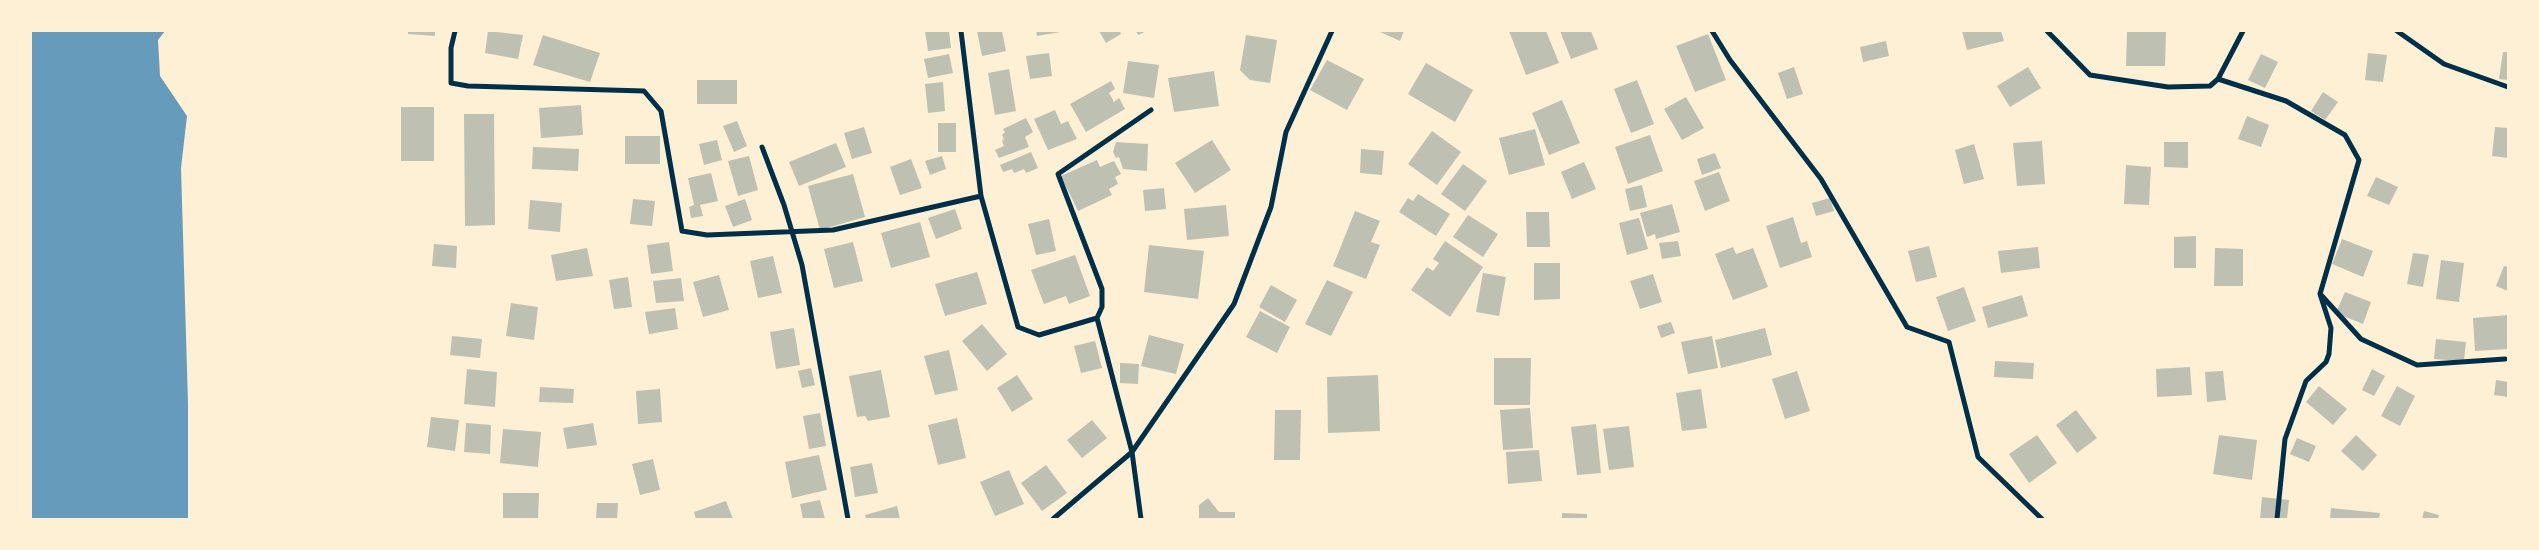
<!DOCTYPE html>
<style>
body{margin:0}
#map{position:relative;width:2539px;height:550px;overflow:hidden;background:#fdf0d5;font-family:"Roboto Condensed",sans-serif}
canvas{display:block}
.frame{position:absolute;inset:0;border:32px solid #fdf0d5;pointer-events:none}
</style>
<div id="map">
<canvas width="2539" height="550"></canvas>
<div class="frame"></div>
</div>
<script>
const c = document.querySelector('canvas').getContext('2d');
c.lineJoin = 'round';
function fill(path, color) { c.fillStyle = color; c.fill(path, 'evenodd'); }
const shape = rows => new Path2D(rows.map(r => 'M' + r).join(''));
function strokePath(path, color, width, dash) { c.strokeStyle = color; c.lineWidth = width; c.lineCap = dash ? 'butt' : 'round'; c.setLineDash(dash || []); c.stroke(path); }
const water = shape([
 [31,31,165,31,158,40,160,76,187,116,181,168,188,403,188,519,31,519]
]);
const building = shape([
 [408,31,435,31,435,36,408,34],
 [488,31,523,35,518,59,485,53],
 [925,31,949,31,951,48,928,51],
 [977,31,1002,31,1006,51,982,56],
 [1036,31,1061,31,1061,32,1037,36],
 [1099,31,1120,31,1121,34,1106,43],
 [1136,31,1147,31,1138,35],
 [1378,31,1404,31,1400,41],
 [1509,31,1546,31,1559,63,1526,75],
 [1560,31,1591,31,1598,49,1571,59],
 [1962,31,2001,31,2004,41,1967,50],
 [2127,31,2166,31,2165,66,2126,66],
 [1708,34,1726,80,1695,92,1676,46],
 [543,35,600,53,590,82,533,65],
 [1246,35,1277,40,1270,83,1250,80,1240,70],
 [1886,41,1889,56,1863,62,1860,47],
 [2503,52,2508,52,2508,80,2499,79],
 [1049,53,1052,76,1030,79,1026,56],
 [2368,53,2387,55,2383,82,2365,80],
 [949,54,953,73,928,78,924,59],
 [2261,54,2278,62,2265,88,2248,80],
 [1327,60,1364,79,1347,110,1310,90],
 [1128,61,1159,65,1154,98,1123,93],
 [1426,63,1473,90,1455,122,1408,94],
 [1794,67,1803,94,1787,99,1778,73],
 [2028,67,2041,88,2010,107,1997,86],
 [1009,69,1016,111,995,115,988,73],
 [1214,71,1219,106,1174,112,1168,78],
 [697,80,737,80,737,104,697,104],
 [1637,80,1654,124,1631,133,1614,89],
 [1111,81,1115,89,1109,93,1114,102,1119,98,1125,109,1086,132,1070,104],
 [943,82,945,111,928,113,925,84],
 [2323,92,2338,102,2325,120,2311,111],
 [1686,97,1704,128,1682,140,1664,109],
 [1562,100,1580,143,1549,155,1532,113],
 [581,105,583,135,541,138,539,108],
 [401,107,434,107,434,161,401,161],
 [1055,110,1061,124,1068,121,1077,139,1048,150,1034,119],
 [464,114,494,114,495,225,465,226],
 [2247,116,2269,125,2261,147,2238,139],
 [1026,118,1033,132,1025,137,1029,147,999,158,995,150,1004,146,1002,141,1004,139,1002,135,1005,132,1003,129],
 [737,121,747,146,734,152,723,126],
 [938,123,956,123,956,152,938,152],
 [864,127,872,153,852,159,844,133],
 [2495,127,2508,128,2508,158,2492,156],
 [1535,129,1545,165,1509,175,1499,138],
 [1432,131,1461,152,1437,185,1408,164],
 [1650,135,1663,171,1628,184,1615,147],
 [625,136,660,136,660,164,625,164],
 [717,140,722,160,704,165,699,144],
 [1212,140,1231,170,1195,193,1175,163],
 [2042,141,2045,184,2017,186,2013,143],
 [1116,142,1148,144,1147,171,1123,169,1119,157,1116,158,1113,152],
 [2164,142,2188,142,2188,168,2164,167],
 [836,143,846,167,799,186,789,162],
 [1974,144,1984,179,1964,184,1955,150],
 [533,147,579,149,578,171,532,169],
 [1361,149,1384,151,1382,175,1360,173],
 [1031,152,1038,168,1026,173,1024,169,1014,173,1012,169,1003,172,1000,165],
 [1715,153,1721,168,1702,175,1697,159],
 [749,156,758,190,738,196,728,161],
 [942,156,946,169,930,175,925,161],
 [911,159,922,188,900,195,890,167],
 [1097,160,1100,167,1114,161,1121,174,1115,177,1118,184,1109,189,1112,195,1078,211,1061,176],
 [1584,162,1596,189,1572,199,1561,172],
 [1463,164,1487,181,1465,211,1441,194],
 [2126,165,2151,167,2149,205,2124,204],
 [1719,172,1730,201,1705,211,1694,181],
 [711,173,718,201,700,205,703,216,691,218,689,207,694,205,688,178],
 [853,174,865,217,820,230,808,186],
 [2376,177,2398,187,2389,205,2367,196],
 [1642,185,1647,207,1630,211,1625,189],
 [1164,188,1166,209,1145,211,1143,190],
 [1418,194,1450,214,1436,236,1399,212,1408,198,1413,201],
 [1830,198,1834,211,1816,216,1812,203],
 [633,199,655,201,652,226,630,224],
 [745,199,752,220,733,227,725,206],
 [530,200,562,203,560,232,528,229],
 [1672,204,1680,232,1656,239,1655,234,1647,237,1640,213],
 [1226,205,1229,236,1187,240,1184,209],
 [955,209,962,229,936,239,928,218],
 [1355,211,1380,221,1371,242,1380,245,1366,279,1333,266],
 [1526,212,1549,212,1550,247,1527,247],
 [1468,215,1498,234,1483,257,1453,237],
 [1793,217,1801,243,1807,241,1812,257,1780,268,1766,226],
 [1639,218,1648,249,1627,255,1619,223],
 [1049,219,1056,251,1036,255,1028,224],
 [920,222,930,257,891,268,881,233],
 [2196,236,2196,268,2174,268,2174,237],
 [2342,239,2373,251,2363,277,2332,264],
 [1445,241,1483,267,1450,317,1411,290,1427,267,1433,271,1439,263,1433,259],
 [1678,241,1681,256,1662,259,1659,243],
 [669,242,673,271,651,274,647,245],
 [853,242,863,281,834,288,824,249],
 [434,244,457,246,456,268,432,266],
 [1149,245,1204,251,1198,299,1144,292],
 [1929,246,1937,277,1916,282,1908,251],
 [1733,247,1736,254,1753,248,1768,287,1733,300,1715,254],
 [2038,247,2040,268,2001,273,1998,251],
 [587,248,593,276,556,281,551,255],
 [2215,248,2243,249,2243,286,2214,286],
 [2413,253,2429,255,2423,287,2407,284],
 [1075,255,1090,296,1069,304,1066,296,1044,304,1031,270],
 [773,256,782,293,758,298,750,261],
 [2441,260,2464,263,2459,302,2436,299],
 [1534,263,1560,263,1560,299,1534,300],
 [2504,266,2508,267,2508,291,2496,286],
 [977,272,987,304,945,316,935,284],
 [1483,273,1506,277,1499,316,1476,312],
 [1653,274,1662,302,1640,309,1630,281],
 [719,275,729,310,703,317,693,282],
 [628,277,632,307,614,309,609,280],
 [681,278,684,301,656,303,653,281],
 [1327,280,1353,292,1331,336,1305,324],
 [1271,285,1297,300,1285,322,1259,307],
 [1964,287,1976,321,1948,331,1936,297],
 [2345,292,2371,302,2363,324,2336,313],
 [2022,295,2028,316,1988,328,1982,307],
 [511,303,538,307,534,340,506,336],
 [675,308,678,329,649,334,645,312],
 [1260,311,1290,327,1277,353,1246,337],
 [2508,315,2508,349,2475,351,2473,318],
 [1671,322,1675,333,1661,338,1657,326],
 [982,324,1007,354,987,371,962,341],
 [794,328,800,365,776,369,770,332],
 [1765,328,1772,355,1721,368,1715,340],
 [1149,335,1184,344,1176,374,1141,366],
 [452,336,482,339,480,358,450,355],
 [1712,336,1718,368,1688,374,1681,342],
 [2436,339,2466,342,2464,361,2434,359],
 [1095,341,1102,368,1081,373,1074,346],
 [949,350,958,390,935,395,924,356],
 [1494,358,1531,358,1530,405,1494,405],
 [1995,361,2034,363,2033,379,1994,377],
 [1120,363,1139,364,1138,384,1120,383],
 [2190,367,2192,395,2157,397,2156,369],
 [811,368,815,385,802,388,798,371],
 [467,369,497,372,495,407,464,404],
 [2372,369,2385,376,2374,396,2362,390],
 [881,370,890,417,868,421,865,416,857,417,849,376],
 [1797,371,1810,411,1785,419,1772,379],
 [2223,371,2226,400,2207,402,2205,372],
 [1017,375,1033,399,1012,412,997,388],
 [1378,375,1380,431,1328,433,1327,377],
 [2496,380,2508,382,2508,397,2494,395],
 [2319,386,2347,409,2333,425,2306,402],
 [2397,386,2415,396,2400,426,2381,416],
 [540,387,574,389,573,403,539,402],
 [660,389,662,422,638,424,636,391],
 [1701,389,1707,428,1682,431,1676,393],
 [1530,408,1533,448,1503,450,1500,410],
 [1275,410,1301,410,1300,460,1274,460],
 [2076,410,2097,438,2077,453,2056,425],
 [820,413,826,446,809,449,803,416],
 [431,417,459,420,455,451,427,447],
 [957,418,966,458,938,465,928,425],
 [1092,420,1107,438,1082,458,1067,440],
 [466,423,491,425,490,454,464,452],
 [593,423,597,445,567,449,563,428],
 [1596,424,1601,473,1577,475,1571,427],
 [1629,426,1634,467,1609,470,1603,429],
 [503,429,541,432,538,467,500,463],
 [2037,435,2057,463,2029,483,2009,454],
 [2219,435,2257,440,2252,480,2213,474],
 [2356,435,2377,455,2363,471,2341,451],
 [2297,438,2316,446,2309,462,2290,454],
 [1539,450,1542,481,1508,484,1506,452],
 [819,455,827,490,792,498,785,462],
 [653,459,660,490,640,495,632,464],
 [872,463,878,493,855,497,850,467],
 [1046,465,1067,493,1042,511,1021,483],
 [1009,470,1024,504,995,516,980,482],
 [503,493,539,493,538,519,503,519],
 [2262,497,2289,500,2287,519,2260,519],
 [1208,498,1219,512,1235,512,1235,519,1199,519,1199,505],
 [820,500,825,519,803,519,800,504],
 [726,501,733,519,696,519,694,512],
 [597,503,618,503,617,519,596,519],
 [897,506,900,519,866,519,865,515],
 [2331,508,2380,513,2379,519,2330,519],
 [2424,511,2439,515,2438,519,2422,519],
 [1562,513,1587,514,1587,519,1562,519]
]);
const minor = shape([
 [455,31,451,48,451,83,468,86,644,91,661,111,682,231,707,235,833,230,981,196],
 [961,31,981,196,1018,327,1039,335,1097,318],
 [1712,31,1730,60,1821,179,1907,327,1949,342,1978,457,2042,519],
 [2047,31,2090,75,2168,87,2210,86,2218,79,2243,31],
 [2397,31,2444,64,2508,87],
 [2218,79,2286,101,2345,135,2359,160,2320,294,2331,328,2329,354,2326,362,2306,381,2285,439,2277,519],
 [762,147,784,205,802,265,848,519],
 [2322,296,2361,339,2417,365,2505,359],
 [1053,519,1132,452,1234,304,1271,207,1286,132,1332,31],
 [1141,519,1132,452,1097,318,1102,307,1102,289,1058,174,1151,110]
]);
fill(water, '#669bbc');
fill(building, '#bec0b2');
strokePath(minor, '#003049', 5);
</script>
